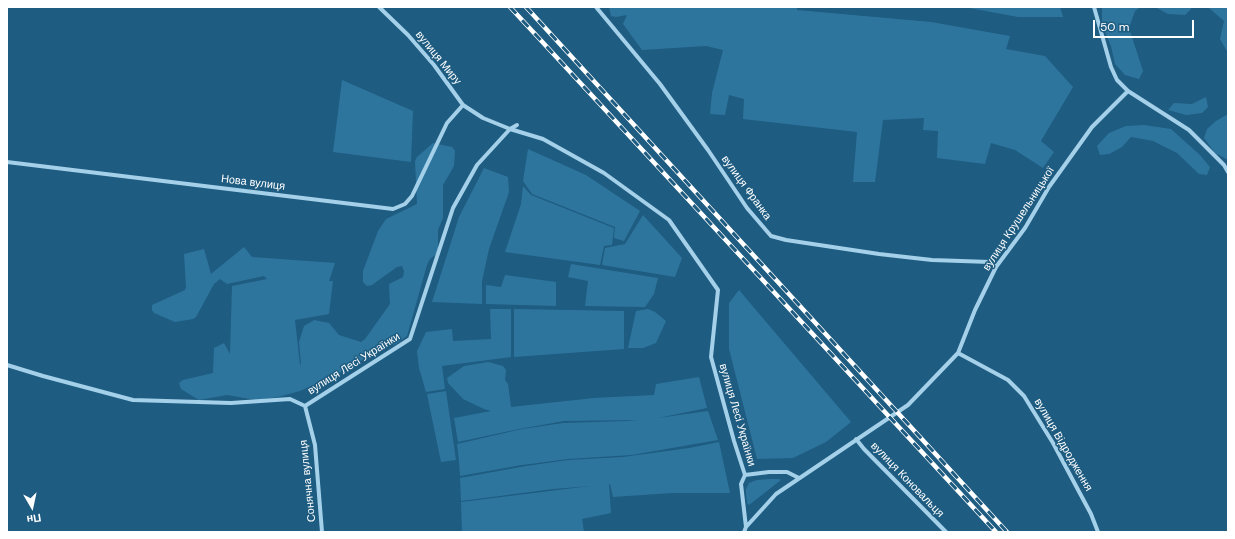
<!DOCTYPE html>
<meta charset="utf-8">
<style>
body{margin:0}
#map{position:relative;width:1235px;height:539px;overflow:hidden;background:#1e5c81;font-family:"DM Sans",sans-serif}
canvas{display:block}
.frame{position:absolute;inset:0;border:8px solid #fff;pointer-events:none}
.north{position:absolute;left:12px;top:487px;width:40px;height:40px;-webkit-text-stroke:3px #1e5c81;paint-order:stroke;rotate:171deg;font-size:11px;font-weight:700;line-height:16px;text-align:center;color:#fff}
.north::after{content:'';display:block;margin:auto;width:14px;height:18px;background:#fff;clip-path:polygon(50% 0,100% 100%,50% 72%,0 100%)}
.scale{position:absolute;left:1093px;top:20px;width:101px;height:18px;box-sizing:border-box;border:2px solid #fff;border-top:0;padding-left:5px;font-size:12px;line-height:14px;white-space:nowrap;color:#fff;-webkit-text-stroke:3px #1e5c81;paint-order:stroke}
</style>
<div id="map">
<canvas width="1235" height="539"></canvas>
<div class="frame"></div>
<div class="north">Пн</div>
<div class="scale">50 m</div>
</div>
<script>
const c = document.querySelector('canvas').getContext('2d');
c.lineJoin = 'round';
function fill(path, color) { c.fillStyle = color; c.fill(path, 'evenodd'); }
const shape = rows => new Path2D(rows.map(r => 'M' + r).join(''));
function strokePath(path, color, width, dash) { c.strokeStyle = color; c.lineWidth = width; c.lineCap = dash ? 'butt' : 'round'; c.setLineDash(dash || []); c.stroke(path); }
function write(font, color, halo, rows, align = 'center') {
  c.font = font + ' "DM Sans",sans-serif'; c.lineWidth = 3; c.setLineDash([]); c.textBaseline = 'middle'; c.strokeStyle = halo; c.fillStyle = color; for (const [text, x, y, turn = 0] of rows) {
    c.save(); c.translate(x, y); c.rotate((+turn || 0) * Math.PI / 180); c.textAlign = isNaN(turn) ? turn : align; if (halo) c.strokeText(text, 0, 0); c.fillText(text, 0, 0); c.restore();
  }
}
const green = shape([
 [609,7,797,7,797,10,931,22,1010,36,1006,49,1045,56,1073,87,1041,141,1054,152,1043,168,1015,150,991,143,985,164,937,158,938,131,923,130,924,118,883,120,875,182,853,182,857,132,743,119,744,99,729,95,725,115,710,114,712,93,723,50,706,46,642,50,623,24,627,15,616,17,611,16],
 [964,7,1060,7,1063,17,1018,17],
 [1102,7,1141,7,1135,11,1129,28,1143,71,1139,79,1125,75,1115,64,1111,46,1102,25],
 [1155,7,1191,7,1191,9,1185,15,1168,14],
 [1210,7,1228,7,1228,53,1220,39,1224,21,1209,8],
 [342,80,413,111,411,162,333,152],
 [1206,97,1208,107,1202,113,1186,115,1168,110,1174,103,1192,104],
 [1228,114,1228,160,1215,153,1204,138,1207,129,1216,121],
 [1144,125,1171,129,1200,155,1210,167,1207,175,1199,174,1177,153,1153,141,1131,137,1122,147,1109,154,1100,155,1097,146,1109,133,1126,126],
 [433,143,452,147,455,151,454,166,443,185,443,218,438,230,438,253,430,259,427,265,407,336,396,344,385,347,336,375,300,391,278,397,256,400,227,395,199,400,181,389,179,383,183,380,213,373,214,348,224,343,230,354,232,286,267,279,264,276,227,284,220,279,214,284,196,317,193,319,175,322,154,313,152,310,152,305,185,290,186,287,184,254,204,249,211,274,244,247,252,257,335,263,329,281,333,281,329,314,295,320,300,365,301,364,299,342,304,326,314,320,329,323,339,335,361,342,365,339,390,304,389,284,403,277,404,271,402,266,397,267,372,285,367,286,363,282,363,271,378,231,386,219,417,204,415,161,417,157],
 [528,149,586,175,640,211,624,241,614,238,615,227,532,194,523,181],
 [484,168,508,177,509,192,489,249,482,281,482,304,432,302,459,217],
 [523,186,531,195,614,228,612,245,604,246,600,265,505,252,521,204],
 [643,215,682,258,675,277,602,265,605,248,625,244],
 [571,264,658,278,654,294,645,307,585,306,588,281,568,277],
 [505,275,556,282,556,306,486,304,486,285,501,287],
 [739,290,851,422,826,442,793,458,757,459,729,349,729,303],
 [490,309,511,309,511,357,442,366,445,389,426,392,419,368,417,351,426,332,452,329,453,341,491,339],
 [514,309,624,311,624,349,514,357],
 [648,309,655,312,666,321,656,343,643,348,628,348,636,311],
 [488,362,503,366,506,370,505,380,508,384,511,407,594,398,654,395,656,384,699,377,707,408,658,418,708,411,718,440,632,455,568,459,522,465,460,476,459,461,457,444,522,429,563,423,627,421,637,420,564,421,519,429,458,442,454,418,491,411,484,409,463,399,448,383,447,378,464,366],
 [446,391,456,460,441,462,427,394],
 [719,442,730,493,672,493,613,497,610,484,609,484,611,513,582,519,584,532,462,532,461,502,590,486,553,489,461,501,460,478,526,466,568,460,623,457,689,448],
 [770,479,779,479,781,480,749,505,747,503,746,494,746,489,749,483,757,480]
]);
const street = shape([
 [596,7,660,84,708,150,747,208,771,236,786,240,879,254,932,260,990,262,996,267],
 [1094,7,1111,67,1117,80,1128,91,1189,130,1224,165,1228,172],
 [463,105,483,118,510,129,543,139,604,173,669,220,718,290,711,357,734,441,745,475,741,484,746,527],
 [7,162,393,209,405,204,412,196,447,123,463,105,434,65,408,35,379,7],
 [958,353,1008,380,1024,396,1053,443,1091,514,1098,532],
 [7,365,43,376,133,400,231,403,290,399,305,406,410,339,453,208,477,165,510,129,517,125],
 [305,406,315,445,322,532],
 [856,439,864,449,946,532],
 [745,475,769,472,787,472,799,478],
 [744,532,746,527,776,494,908,405,958,353,975,310,996,267,1025,228,1049,187,1092,127,1128,91]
]);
const rail = shape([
 [510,7,996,532],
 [526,7,1007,532]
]);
const streetNames = [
 ["вулиця Миру",438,58,51],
 ["Нова вулиця",253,183,7],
 ["вулиця Франка",746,188,54],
 ["вулиця Крушельницької",1019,219,-57],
 ["вулиця Лесі Українки",354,364,-32],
 ["вулиця Лесі Українки",737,415,74],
 ["вулиця Відродження",1063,445,60],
 ["вулиця Коновальця",907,480,46],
 ["Сонячна вулиця",308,481,-96]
];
fill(green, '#2e759e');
strokePath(street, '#a4d0e9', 4);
strokePath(rail, '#fff', 4.5);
strokePath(rail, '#1e5c81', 3, [9]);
write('11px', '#fff', '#1e5c81', streetNames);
</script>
